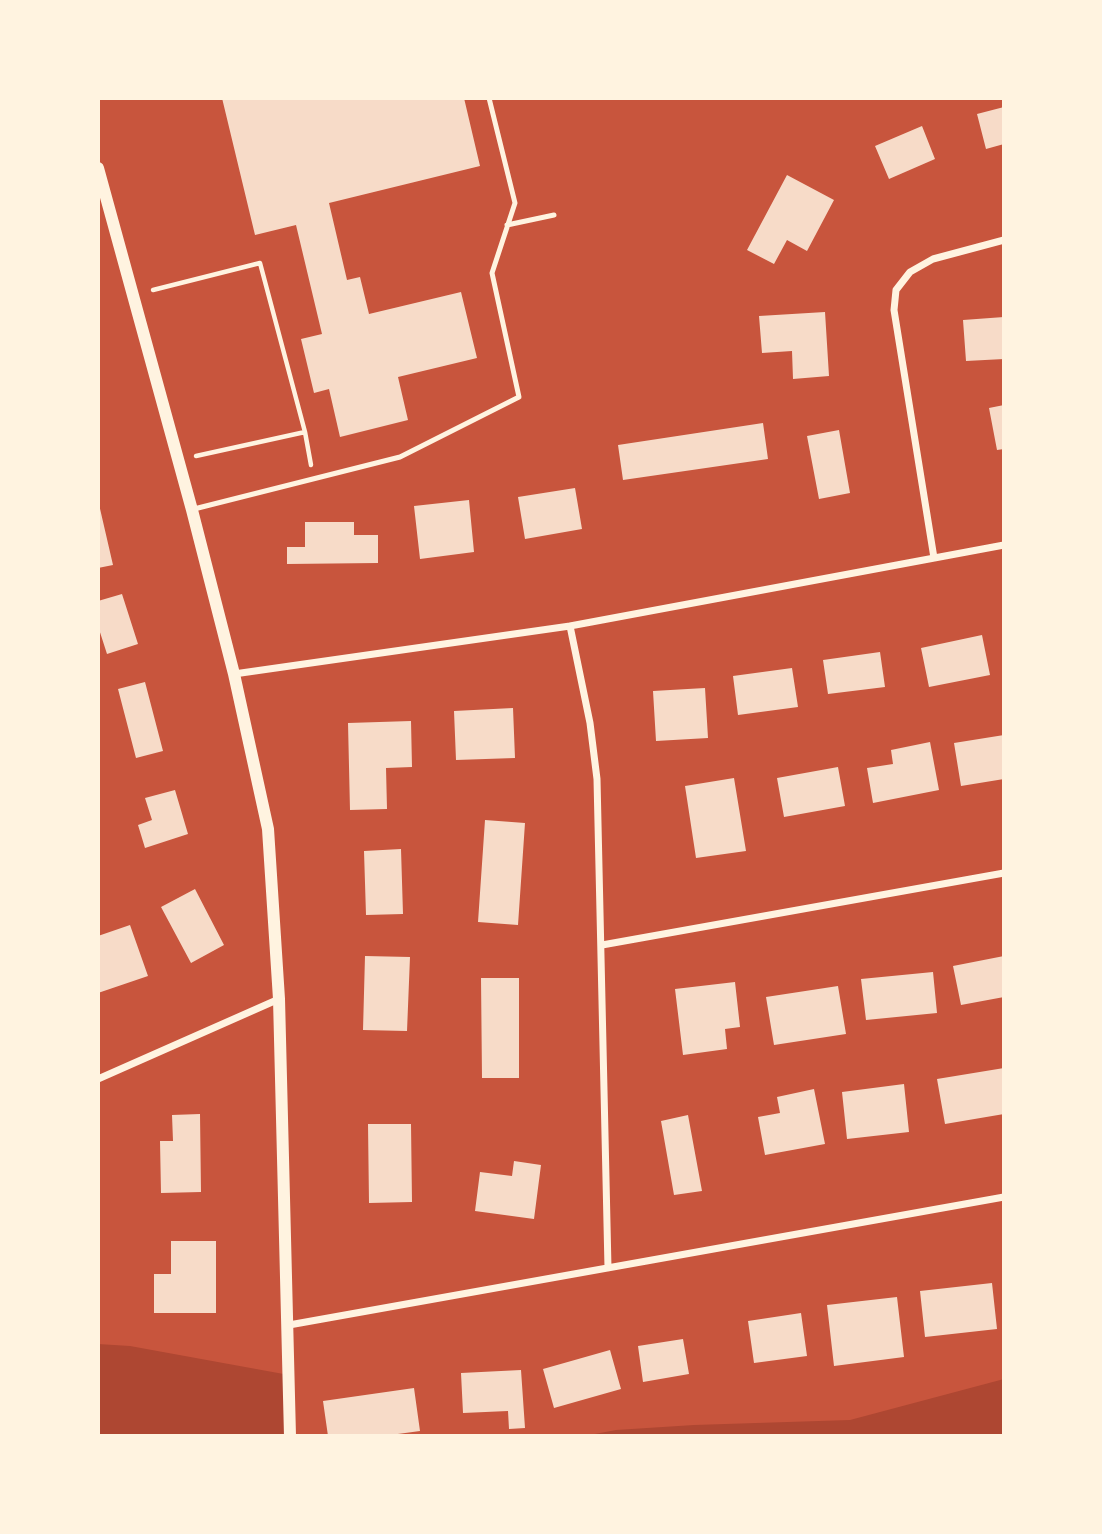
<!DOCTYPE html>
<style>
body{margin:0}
#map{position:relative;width:1102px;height:1534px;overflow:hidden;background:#c8553d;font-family:"Nunito Sans",sans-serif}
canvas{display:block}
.frame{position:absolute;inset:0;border:100px solid #fff3e0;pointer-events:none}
</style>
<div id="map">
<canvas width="1102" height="1534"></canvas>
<div class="frame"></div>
</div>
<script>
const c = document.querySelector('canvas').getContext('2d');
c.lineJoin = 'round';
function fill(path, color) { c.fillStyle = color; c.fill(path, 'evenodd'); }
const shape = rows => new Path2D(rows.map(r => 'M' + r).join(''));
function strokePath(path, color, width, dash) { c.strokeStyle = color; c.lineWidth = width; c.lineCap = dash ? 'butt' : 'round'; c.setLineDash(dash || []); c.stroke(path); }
const green = shape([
 [98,1344,130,1346,289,1375,290,1436,98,1436],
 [1004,1379,1004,1436,584,1436,616,1430,694,1425,850,1420]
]);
const building = shape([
 [222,98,464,98,480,166,329,203,347,280,360,277,369,314,461,292,477,358,398,377,408,420,340,437,329,389,314,393,301,339,322,334,296,225,255,235],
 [1004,107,1004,144,986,149,977,114],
 [922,126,935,159,889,179,875,146],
 [787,175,834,200,807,251,787,240,774,264,747,250],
 [825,312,829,376,793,379,792,351,762,353,759,316],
 [1004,317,1004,359,966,361,963,320],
 [1004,405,1004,449,997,450,989,408],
 [763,423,768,459,623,480,618,445],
 [839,430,850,493,819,499,807,436],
 [575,488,582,529,525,539,518,497],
 [98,500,113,565,98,568],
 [469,500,474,552,420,559,414,506],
 [305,522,354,522,354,535,378,535,378,563,287,564,287,547,305,547],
 [122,594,138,644,107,654,98,626,98,601],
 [982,635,990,675,929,687,921,648],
 [880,652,885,687,828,694,823,660],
 [792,668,798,707,738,715,733,676],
 [145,682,163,751,136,758,118,689],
 [705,688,708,738,656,741,653,691],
 [513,708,515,758,456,760,454,711],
 [411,721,412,767,386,768,387,809,350,810,348,723],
 [1004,735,1004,779,961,786,954,743],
 [930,742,939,790,873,803,867,768,893,764,891,750],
 [838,767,845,806,784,817,777,778],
 [734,778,746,851,696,858,685,786],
 [175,790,188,834,145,848,138,825,152,820,145,798],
 [485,820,525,823,518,925,478,922],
 [401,849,403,914,366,915,364,851],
 [195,889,224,945,191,963,161,907],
 [130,925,148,976,98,993,98,936],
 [365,956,410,957,407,1031,363,1030],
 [1004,956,1004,997,961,1005,953,966],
 [933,972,937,1013,866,1020,861,979],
 [481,978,519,978,519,1078,482,1078],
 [735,982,740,1027,725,1029,727,1049,683,1055,675,989],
 [838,986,846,1034,774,1045,766,997],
 [1004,1068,1004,1114,945,1124,937,1079],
 [904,1084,909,1132,847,1139,842,1092],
 [814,1089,825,1144,765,1155,758,1117,780,1113,777,1097],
 [200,1114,201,1192,161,1193,160,1141,173,1141,172,1115],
 [688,1115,702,1191,674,1195,661,1121],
 [368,1124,411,1124,412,1202,369,1203],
 [514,1161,541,1165,534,1219,475,1211,480,1172,512,1176],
 [171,1241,216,1241,216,1313,154,1313,154,1274,171,1274],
 [992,1283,997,1329,925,1337,920,1291],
 [897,1297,904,1357,834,1366,827,1305],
 [801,1313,807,1356,754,1363,748,1321],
 [683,1339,689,1374,643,1382,638,1346],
 [610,1350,621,1389,554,1408,543,1369],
 [521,1370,525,1428,509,1429,508,1411,463,1413,461,1373],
 [414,1388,420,1431,383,1436,328,1436,323,1401]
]);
const path = shape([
 [153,290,260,263,305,432],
 [196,456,305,432,311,465]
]);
const service = shape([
 [507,225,554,215],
 [194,509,400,457,519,397,492,273,515,203,489,98]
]);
const minor = shape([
 [934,558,894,310,896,290,910,272,933,259,1004,240],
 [570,626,590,723,597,779,608,1268],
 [234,674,570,626,1004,545],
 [602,945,1004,873],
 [98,1079,279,999],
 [289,1325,1004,1197]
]);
const tertiary = shape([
 [98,168,192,510,234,674,268,829,279,999,290,1436]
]);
fill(green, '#ae4732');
fill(building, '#f7dbc8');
strokePath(path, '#fff3e0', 4.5);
strokePath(service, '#fff3e0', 5);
strokePath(minor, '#fff3e0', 7);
strokePath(tertiary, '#fff3e0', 12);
</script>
